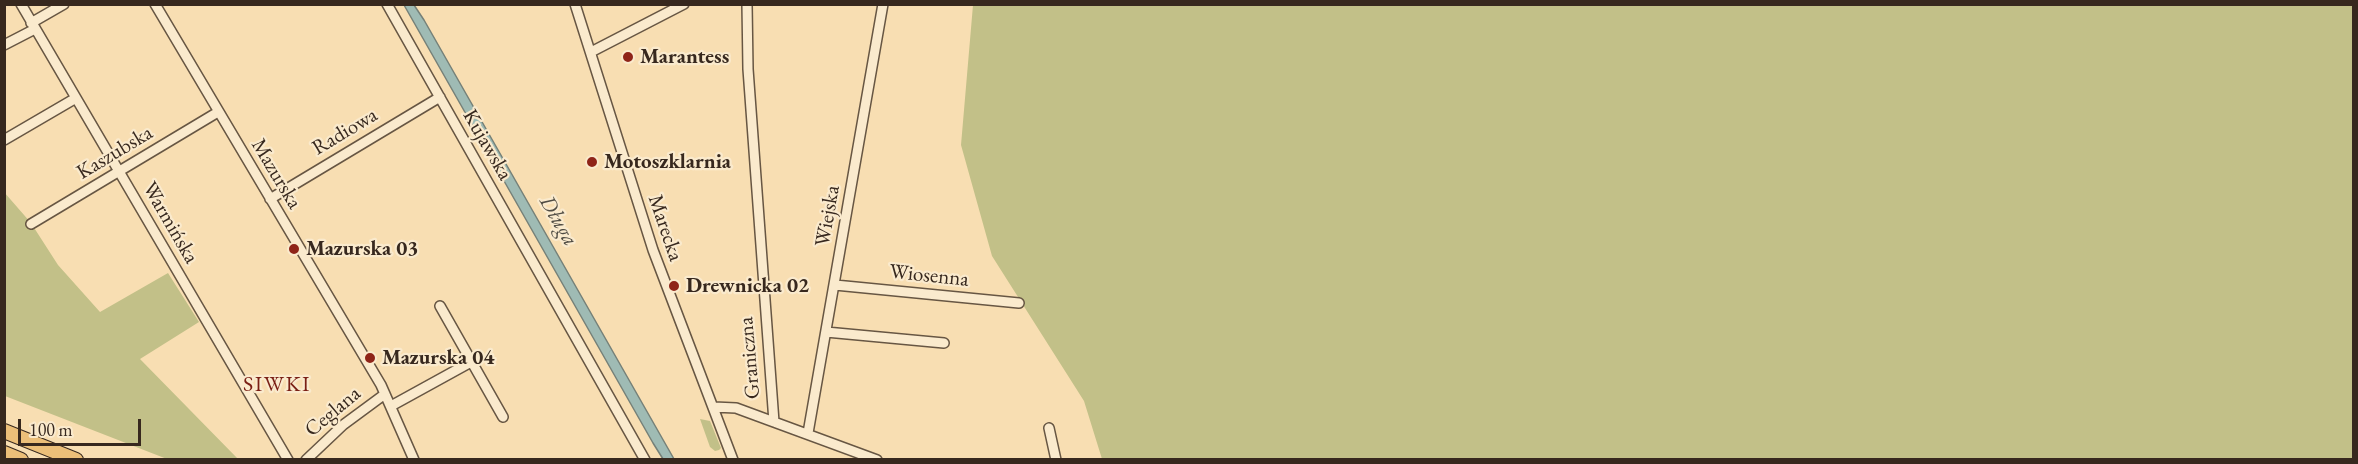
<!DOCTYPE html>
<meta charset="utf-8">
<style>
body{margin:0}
#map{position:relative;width:2358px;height:464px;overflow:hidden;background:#f8deb2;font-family:"EB Garamond",serif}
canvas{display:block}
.frame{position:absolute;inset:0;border:6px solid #37281e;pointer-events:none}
.scale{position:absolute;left:18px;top:419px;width:123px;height:27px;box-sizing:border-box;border:3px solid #37281e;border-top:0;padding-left:8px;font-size:18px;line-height:21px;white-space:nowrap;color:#37281e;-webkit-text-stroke:4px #faeacd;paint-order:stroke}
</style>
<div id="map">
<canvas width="2358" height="464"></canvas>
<div class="frame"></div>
<div class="scale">100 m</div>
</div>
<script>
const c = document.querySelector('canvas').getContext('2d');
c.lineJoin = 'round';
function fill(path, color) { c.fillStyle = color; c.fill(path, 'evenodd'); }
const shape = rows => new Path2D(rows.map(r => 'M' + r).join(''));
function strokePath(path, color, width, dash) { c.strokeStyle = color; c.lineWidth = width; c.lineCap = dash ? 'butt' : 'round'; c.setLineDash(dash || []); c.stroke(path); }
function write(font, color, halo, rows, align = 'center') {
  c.font = font + ' "EB Garamond",serif'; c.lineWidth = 4.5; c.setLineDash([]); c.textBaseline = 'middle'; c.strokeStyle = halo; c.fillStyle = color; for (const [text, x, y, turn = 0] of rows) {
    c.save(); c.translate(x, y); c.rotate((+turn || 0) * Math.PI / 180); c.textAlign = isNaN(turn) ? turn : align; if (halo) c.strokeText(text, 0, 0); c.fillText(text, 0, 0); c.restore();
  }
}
const green = shape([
 [973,5,2353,5,2353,459,1102,459,1084,401,992,256,961,145],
 [4,192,31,223,58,265,100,312,168,273,199,322,140,359,238,459,167,459,5,396],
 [700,419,710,421,721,448,719,450,715,451,710,447]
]);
const water = shape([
 [404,5,414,5,424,20,674,459,663,459,653,443,404,5]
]);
const minor = shape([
 [21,4,288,460],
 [155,4,381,385,414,460],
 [387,4,645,460],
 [575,4,653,250,733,460],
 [747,4,748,69,774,422],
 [31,23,64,4],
 [4,45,35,29],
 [591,52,684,4],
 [4,140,76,98],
 [270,199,440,97],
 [31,224,218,112],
 [835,285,1019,303],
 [440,306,503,417],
 [826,332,944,343],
 [391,406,471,362],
 [714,407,736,408,877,460],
 [1049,428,1056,460],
 [808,433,883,4],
 [306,460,343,425,385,394]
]);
const highway = shape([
 [4,431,76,460],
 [4,453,21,460]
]);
const markers = [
 [628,57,6,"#8f2418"],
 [592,162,6,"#8f2418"],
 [294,249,6,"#8f2418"],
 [674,286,6,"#8f2418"],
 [370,358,6,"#8f2418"]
];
const poiNames = [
 ["Marantess",640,57],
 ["Motoszklarnia",604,162],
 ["Mazurska 03",306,249],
 ["Drewnicka 02",686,286],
 ["Mazurska 04",382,358]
];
const streetNames = [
 ["Radiowa",345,132,-31],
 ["Kujawska",487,145,60],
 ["Kaszubska",115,153,-31],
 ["Mazurska",276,174,59],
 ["Wiejska",828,216,-80],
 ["Warmińska",170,223,60],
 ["Marecka",665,228,71],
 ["Wiosenna",929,276,6],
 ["Graniczna",750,358,-95],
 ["Ceglana",333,412,-40]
];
const waterNames = [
 ["Długa",558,221,60]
];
const neighbourhoodNames = [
 ["SIWKI",277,385]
];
fill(green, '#c2c088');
fill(water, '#9fbbb4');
strokePath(water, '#758078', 1.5);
strokePath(minor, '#675643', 12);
strokePath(highway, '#37281e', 16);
strokePath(minor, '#faeacd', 9);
strokePath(highway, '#ecbf79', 14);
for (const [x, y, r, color] of markers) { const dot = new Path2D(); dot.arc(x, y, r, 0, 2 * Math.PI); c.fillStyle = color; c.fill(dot); strokePath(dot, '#faeacd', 2); }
write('bold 21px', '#37281e', '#faeacd', poiNames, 'left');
write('21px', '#37281e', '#faeacd', streetNames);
write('italic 22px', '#514d44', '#faeacd', waterNames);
c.letterSpacing = '1.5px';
write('22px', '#7a1f14', '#faeacd', neighbourhoodNames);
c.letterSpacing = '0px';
</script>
